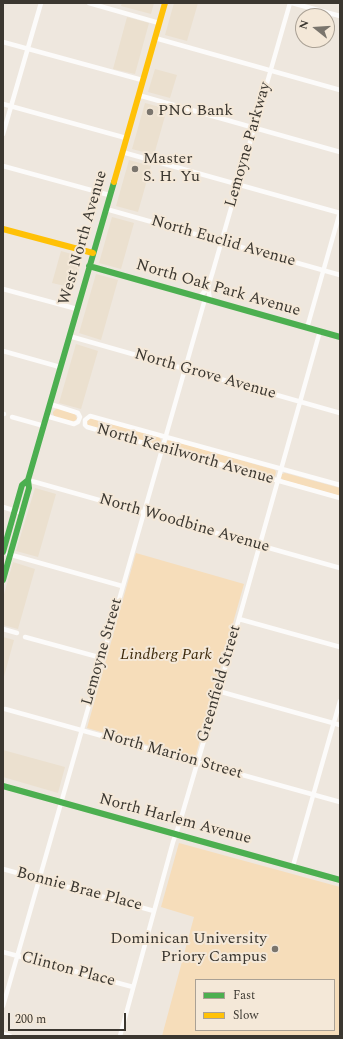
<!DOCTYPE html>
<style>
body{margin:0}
#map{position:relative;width:343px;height:1039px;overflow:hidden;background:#eee7de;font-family:Spectral,serif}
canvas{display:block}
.frame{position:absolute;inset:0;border:4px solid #3b3730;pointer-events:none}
.legend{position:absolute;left:195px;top:979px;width:140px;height:52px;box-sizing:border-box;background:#f4e8d8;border:1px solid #aaa195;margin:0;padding:5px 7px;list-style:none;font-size:12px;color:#3b3730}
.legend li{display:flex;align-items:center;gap:8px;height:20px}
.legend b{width:20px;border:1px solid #aaa195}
.north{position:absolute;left:295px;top:8px;width:40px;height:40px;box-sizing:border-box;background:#f4e8d8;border:1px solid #aaa195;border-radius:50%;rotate:287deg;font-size:11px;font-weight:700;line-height:16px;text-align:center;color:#3b3730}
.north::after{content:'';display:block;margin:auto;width:14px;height:18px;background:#7a756d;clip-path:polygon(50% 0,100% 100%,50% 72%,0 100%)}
.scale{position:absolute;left:8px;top:1013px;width:118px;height:18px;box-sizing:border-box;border:2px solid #3b3730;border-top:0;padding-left:5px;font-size:12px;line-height:14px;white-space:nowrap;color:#3b3730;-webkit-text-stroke:3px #f4e8d8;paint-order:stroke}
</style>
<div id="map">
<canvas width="343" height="1039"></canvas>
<div class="frame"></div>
<ul class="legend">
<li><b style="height:5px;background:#4caf50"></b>Fast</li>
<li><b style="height:5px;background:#ffc107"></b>Slow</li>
</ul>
<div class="north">N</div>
<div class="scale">200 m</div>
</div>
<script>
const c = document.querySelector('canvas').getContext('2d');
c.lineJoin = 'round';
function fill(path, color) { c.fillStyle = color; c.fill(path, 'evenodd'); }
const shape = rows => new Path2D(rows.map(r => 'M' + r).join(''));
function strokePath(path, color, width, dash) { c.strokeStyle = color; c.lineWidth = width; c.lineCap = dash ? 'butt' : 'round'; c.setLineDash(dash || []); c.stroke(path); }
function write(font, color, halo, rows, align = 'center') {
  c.font = font + ' Spectral,serif'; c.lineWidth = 4; c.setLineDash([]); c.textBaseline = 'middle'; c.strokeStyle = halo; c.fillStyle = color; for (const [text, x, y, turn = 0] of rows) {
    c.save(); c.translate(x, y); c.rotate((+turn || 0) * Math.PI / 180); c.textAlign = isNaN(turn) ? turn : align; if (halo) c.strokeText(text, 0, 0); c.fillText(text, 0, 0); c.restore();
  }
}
const built = shape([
 [122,3,154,3,151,14,121,6],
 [174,3,198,3,187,41,165,35],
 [127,17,149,23,135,74,113,69],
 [155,69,177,75,170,98,148,92],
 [145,103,167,109,154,155,132,149],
 [129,160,151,166,138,212,116,206],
 [112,217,134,223,121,269,99,263],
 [61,251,82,257,74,288,52,283],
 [96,274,118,280,101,340,79,333],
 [76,344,98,351,81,409,59,403],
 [35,488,56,494,38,557,16,551],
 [13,562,35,569,18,629,3,625,3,598],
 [3,637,14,640,3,680],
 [3,750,65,767,58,793,3,777]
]);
const green = shape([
 [57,408,75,414,77,419,73,422,55,417,53,414,53,412],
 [90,418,159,437,161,440,160,444,158,445,88,426,86,424,86,420],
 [170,440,275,470,276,472,275,476,273,477,168,448,166,445,167,441],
 [285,473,340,488,340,496,283,480,281,478,282,474],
 [136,553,244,584,195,758,87,728],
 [179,843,340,887,340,1036,162,1036,194,917,161,907],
 [196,980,334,980,334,1030,196,1030]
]);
const street = shape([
 [89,3,159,23],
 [292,3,340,16],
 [155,38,340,90],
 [3,42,142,80],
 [138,95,340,152],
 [3,104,126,138],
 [3,134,41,3],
 [122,152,340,213],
 [3,166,109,195],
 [106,209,340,275],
 [208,287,210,300],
 [3,289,77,309],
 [200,297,208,287,213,271,290,3],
 [307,328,340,212],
 [69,336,340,413],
 [3,351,60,367],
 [3,414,4,414],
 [46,416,74,424,78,422,80,417,78,413,75,412,50,404],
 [12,417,44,426],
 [28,480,340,568],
 [340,485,90,416,85,420,85,425,87,427,340,498],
 [3,507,22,513],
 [8,554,122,586],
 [239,619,340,647],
 [3,629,17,633],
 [25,637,102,658],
 [218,691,340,725],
 [5,709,340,802],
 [293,866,340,701],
 [3,869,154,911],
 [3,952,133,987],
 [3,1006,205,299],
 [3,1034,10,1036],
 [120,1036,173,842,179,825,220,686,320,331]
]);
const fast = shape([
 [89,266,340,337],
 [3,552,22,485,28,480],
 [3,580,29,488,28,480,114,182],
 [3,786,340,880]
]);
const slow = shape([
 [114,182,165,3],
 [3,229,93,253]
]);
const markers = [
 [150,112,4,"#7a756d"],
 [135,169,4,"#7a756d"],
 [275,949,4,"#7a756d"]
];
const poiNames = [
 ["PNC Bank",158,112],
 ["Master",143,160],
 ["S. H. Yu",143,178],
 ["Dominican University",267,940,"right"],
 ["Priory Campus",267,958,"right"]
];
const streetNames = [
 ["Lemoyne Parkway",249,145,-74],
 ["West North Avenue",84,238,-74],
 ["North Euclid Avenue",223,242,16],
 ["North Oak Park Avenue",218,289,16],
 ["North Grove Avenue",205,375,16],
 ["North Kenilworth Avenue",185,455,16],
 ["North Woodbine Avenue",184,524,16],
 ["Lemoyne Street",103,652,-74],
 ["Greenfield Street",220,684,-74],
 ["North Marion Street",172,755,16],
 ["North Harlem Avenue",175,820,15],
 ["Bonnie Brae Place",79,890,15],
 ["Clinton Place",68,970,15]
];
const parkNames = [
 ["Lindberg Park",166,656]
];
fill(built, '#ebe0cf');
fill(green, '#f6ddba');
strokePath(street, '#fcfbfa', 4.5);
strokePath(fast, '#4caf50', 6);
strokePath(slow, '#ffc107', 6);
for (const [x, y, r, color] of markers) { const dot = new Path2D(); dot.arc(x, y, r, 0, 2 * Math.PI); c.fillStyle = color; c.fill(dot); strokePath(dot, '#f4e8d8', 1.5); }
write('16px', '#3b3730', '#f4e8d8', poiNames, 'left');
write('16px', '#3b3730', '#f4e8d8', streetNames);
write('italic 16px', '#3d290a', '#f4e8d8', parkNames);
</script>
